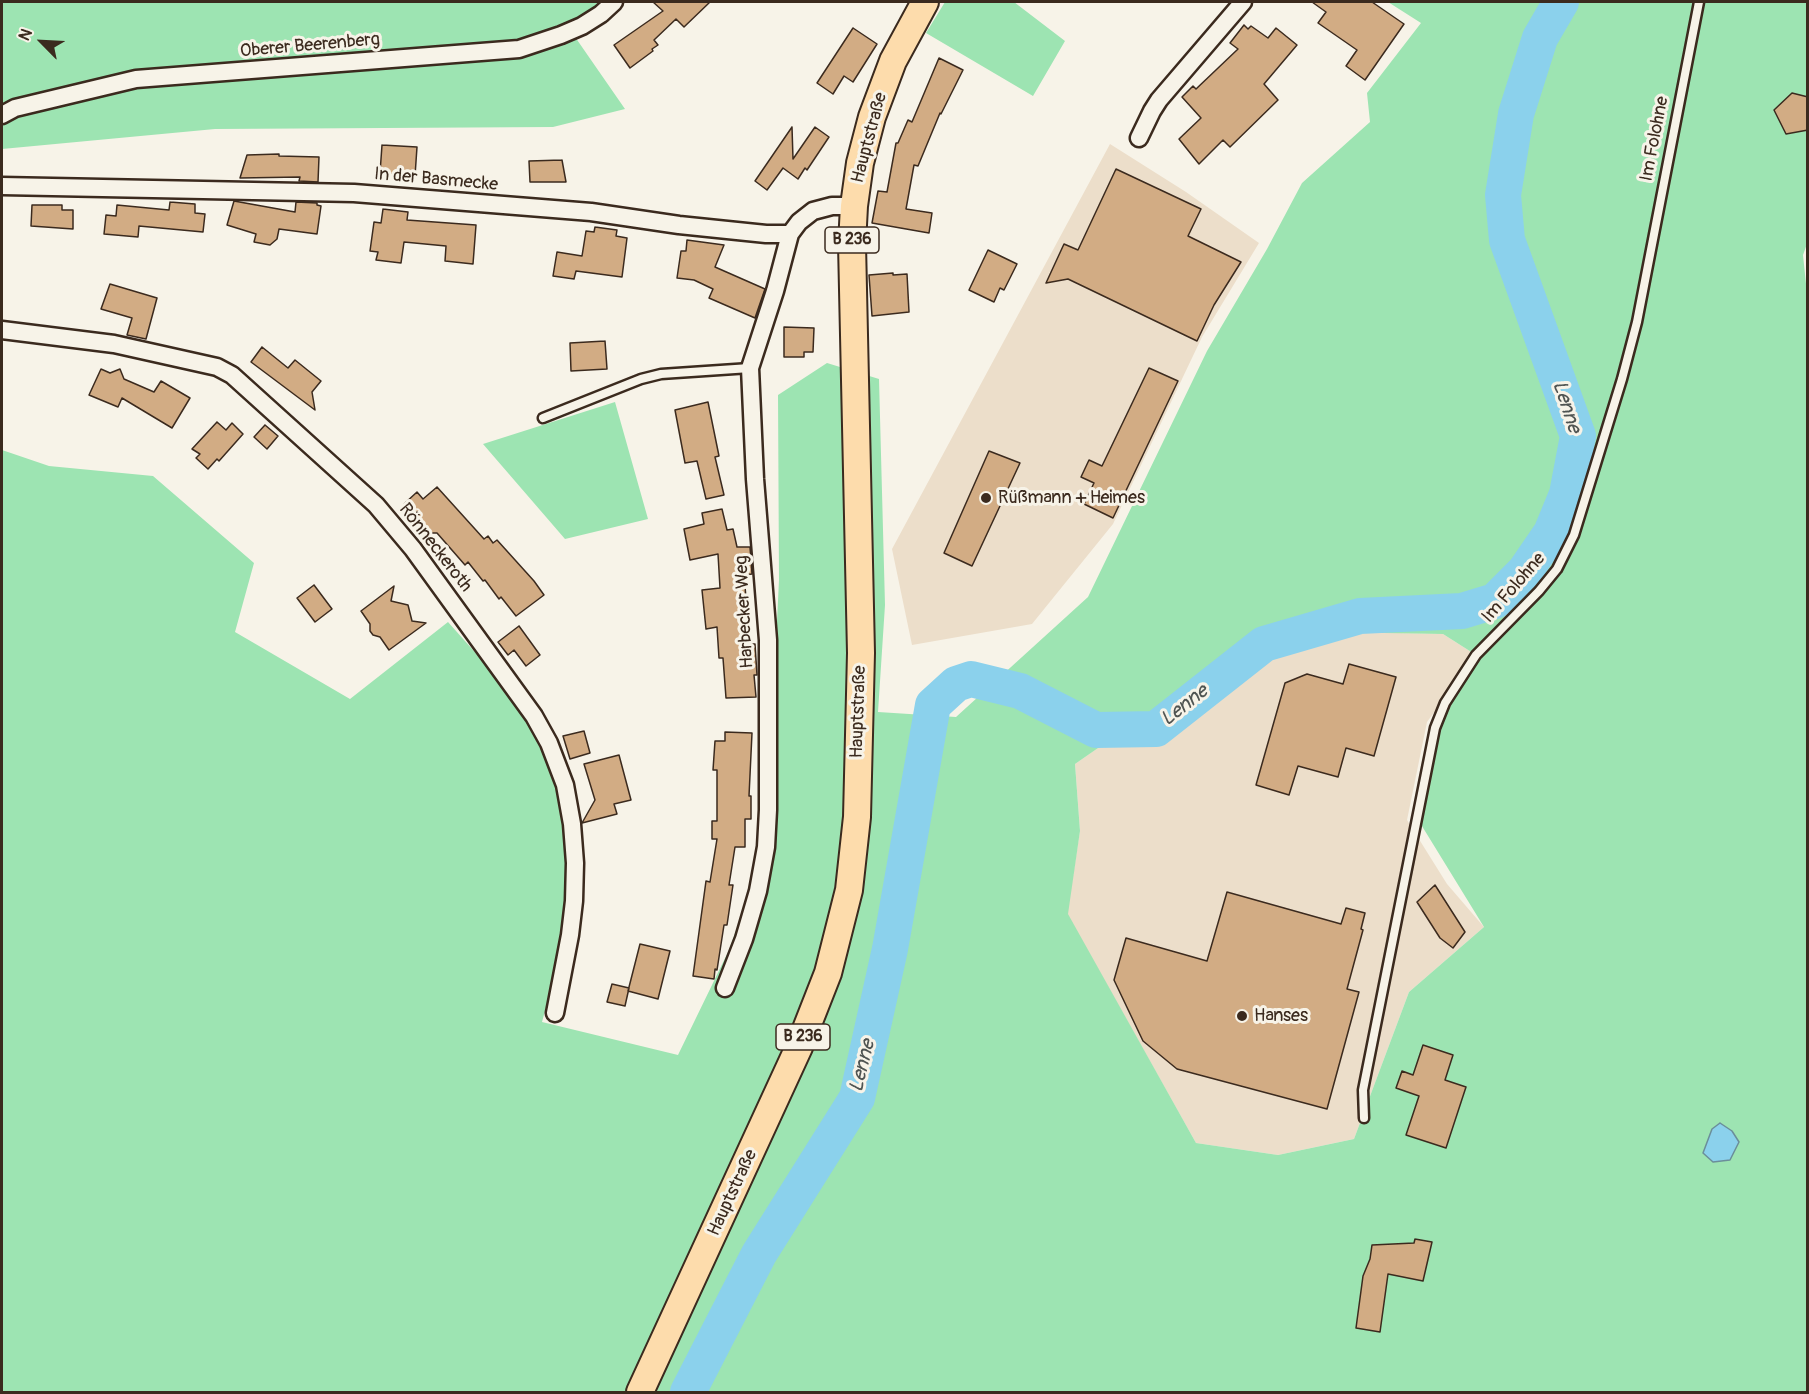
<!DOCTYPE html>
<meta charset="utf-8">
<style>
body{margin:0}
#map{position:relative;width:1809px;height:1394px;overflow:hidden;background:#f7f3e8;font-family:Pangolin,sans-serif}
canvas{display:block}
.frame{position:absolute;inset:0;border:3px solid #3b2a1e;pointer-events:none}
.north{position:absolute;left:12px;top:12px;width:60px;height:60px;-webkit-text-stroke:4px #f7f3e8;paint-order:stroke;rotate:294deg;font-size:16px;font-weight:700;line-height:24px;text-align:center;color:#3b2a1e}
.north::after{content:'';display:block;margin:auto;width:21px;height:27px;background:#3b2a1e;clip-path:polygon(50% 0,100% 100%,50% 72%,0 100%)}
</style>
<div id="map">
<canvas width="1809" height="1394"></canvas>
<div class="frame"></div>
<div class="north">N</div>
</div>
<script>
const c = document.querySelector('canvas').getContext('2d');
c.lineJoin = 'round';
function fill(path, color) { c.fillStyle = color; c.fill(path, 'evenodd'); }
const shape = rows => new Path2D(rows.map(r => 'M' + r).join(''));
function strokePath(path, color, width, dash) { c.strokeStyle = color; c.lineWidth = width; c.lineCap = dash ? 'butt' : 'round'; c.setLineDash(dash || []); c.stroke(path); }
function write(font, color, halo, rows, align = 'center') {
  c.font = font + ' Pangolin,sans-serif'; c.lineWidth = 6; c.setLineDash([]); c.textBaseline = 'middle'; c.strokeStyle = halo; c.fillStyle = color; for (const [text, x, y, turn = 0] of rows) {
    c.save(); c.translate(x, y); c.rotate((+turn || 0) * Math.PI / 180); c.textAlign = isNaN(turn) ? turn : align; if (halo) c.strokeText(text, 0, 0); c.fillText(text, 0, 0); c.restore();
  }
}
const built = shape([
 [1110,144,1186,192,1259,243,1202,337,1113,524,1032,624,912,645,892,549],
 [1267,630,1443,634,1476,655,1427,722,1407,820,1447,884,1484,927,1409,992,1354,1139,1278,1155,1196,1143,1067,914,1080,831,1075,764]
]);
const green = shape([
 [2,2,608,2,573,34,625,109,553,127,215,129,2,149],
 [945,2,1014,2,1065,41,1033,96,926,33],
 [1388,2,1807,2,1808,241,1803,255,1808,303,1807,1392,2,1392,2,450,49,466,153,476,254,563,235,632,350,699,448,622,506,687,545,747,562,784,571,857,565,936,542,1022,678,1055,729,950,766,847,779,580,778,395,827,363,879,379,885,605,878,712,956,717,1088,597,1207,351,1267,249,1302,183,1370,122,1367,93,1421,23],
 [1512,607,1440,722,1417,818,1484,927,1409,992,1354,1139,1278,1155,1196,1143,1068,914,1080,831,1075,764,1267,631,1443,634,1476,655],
 [615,402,648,519,565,539,483,444]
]);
const water = shape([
 [1720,1123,1732,1131,1739,1142,1730,1160,1713,1162,1703,1153,1712,1129,1720,1123]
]);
const river = shape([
 [688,1392,759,1254,857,1098,890,949,933,705,956,684,971,679,1020,691,1096,730,1156,729,1264,644,1360,616,1462,611,1495,601,1525,571,1551,533,1567,494,1578,436,1507,240,1503,195,1516,114,1540,38,1561,2]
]);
const building = shape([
 [653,2,710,2,684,27,676,19,654,40,658,45,652,49,653,51,630,68,614,45,663,11,653,2],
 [1312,2,1372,2,1404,24,1365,80,1346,66,1357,50,1318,23,1326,12,1312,2],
 [1244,25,1248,29,1251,26,1268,38,1276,28,1297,45,1264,84,1278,100,1230,147,1223,140,1199,164,1179,139,1201,118,1182,97,1193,86,1196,89,1238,49,1230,43,1244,25],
 [853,28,877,44,853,82,844,76,833,94,817,83,853,28],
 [939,58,963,70,941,114,940,113,918,166,914,165,906,209,932,213,929,233,872,223,878,191,887,192,896,143,898,143,908,120,912,122,939,58],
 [1792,93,1808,97,1808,130,1786,134,1774,110,1792,93],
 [792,127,793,159,815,127,829,137,807,170,805,168,798,179,783,168,767,190,755,181,792,127],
 [382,145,417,147,415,176,380,173,382,145],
 [279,154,279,156,319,157,318,182,299,181,300,177,240,178,247,155,279,154],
 [562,160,566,182,530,182,529,161,562,160],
 [1116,169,1201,209,1188,236,1241,262,1214,305,1197,341,1068,279,1046,283,1064,244,1078,250,1116,169],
 [234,201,295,212,296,202,317,203,317,205,321,206,317,234,279,229,277,239,270,245,254,242,256,234,227,225,234,201],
 [170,202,195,204,195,213,205,214,203,232,139,226,138,237,104,234,106,215,116,216,117,205,169,210,170,202],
 [32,205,62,205,62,210,73,210,73,229,31,226,32,205],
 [383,209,408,212,407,220,476,225,473,264,445,261,446,246,404,242,401,263,376,260,378,252,370,251,374,222,381,223,383,209],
 [595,227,617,230,616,236,627,238,622,277,576,271,574,279,553,276,557,252,582,256,586,231,594,232,595,227],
 [687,240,724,245,715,267,765,289,755,318,709,298,713,289,694,280,677,278,681,251,686,251,687,240],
 [988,250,1017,264,1004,290,1000,288,994,302,969,290,988,250],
 [893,273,893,275,907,274,909,312,872,316,869,275,893,273],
 [110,284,157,298,146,339,127,335,132,318,101,309,110,284],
 [784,327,814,328,813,352,804,352,804,357,784,357,784,327],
 [605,341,607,369,571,371,570,343,605,341],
 [262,347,288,368,295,360,321,381,312,392,315,410,251,362,262,347],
 [1149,368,1178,381,1113,518,1084,504,1094,483,1081,477,1089,460,1102,466,1149,368],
 [101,369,110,373,120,369,124,379,154,392,161,381,190,398,172,428,122,398,118,407,89,395,101,369],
 [708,402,719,456,715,457,724,495,706,499,697,461,685,463,675,410,708,402],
 [217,422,226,430,232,423,243,434,219,461,217,459,208,469,196,458,200,454,192,449,217,422],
 [265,425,278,436,267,449,254,437,265,425],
 [989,451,1020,463,972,566,944,553,989,451],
 [437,487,484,539,488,536,493,543,497,540,534,581,544,595,516,616,501,597,499,599,485,580,483,581,468,562,465,565,437,533,429,533,404,504,417,492,423,499,437,487],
 [722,509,727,530,733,529,737,547,750,547,752,574,744,575,750,644,755,644,757,675,754,675,756,697,726,698,723,658,719,658,717,627,706,629,702,590,720,588,718,554,690,560,684,529,704,524,702,513,722,509],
 [314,585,332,609,315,622,297,598,314,585],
 [394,586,391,601,408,605,412,621,426,623,389,650,380,637,373,635,370,631,370,624,361,611,394,586],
 [519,626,540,655,526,666,514,650,508,655,498,642,519,626],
 [1349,664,1396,677,1374,756,1346,748,1338,777,1298,766,1289,795,1256,785,1285,683,1307,674,1343,684,1349,664],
 [584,731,590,753,570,759,563,736,584,731],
 [725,732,752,733,749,796,751,796,751,819,745,819,745,847,735,847,729,885,733,885,727,925,724,925,717,970,715,969,714,979,693,976,706,881,710,882,717,839,712,839,712,821,717,821,717,770,713,770,715,741,725,741,725,732],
 [619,755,631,800,614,804,617,814,582,823,595,800,584,764,619,755],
 [1435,885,1465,932,1453,948,1440,938,1417,902,1435,885],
 [1227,892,1341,924,1346,908,1365,913,1361,929,1363,930,1347,989,1359,992,1327,1109,1177,1069,1143,1041,1114,980,1126,938,1207,961,1227,892],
 [640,944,670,951,658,999,628,991,640,944],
 [612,984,629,988,625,1006,607,1002,612,984],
 [1423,1045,1453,1055,1445,1080,1466,1087,1446,1148,1406,1135,1419,1096,1396,1088,1402,1071,1413,1075,1423,1045],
 [1415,1239,1432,1242,1423,1281,1388,1274,1380,1332,1356,1328,1363,1276,1370,1259,1372,1245,1414,1243,1415,1239]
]);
const lane = shape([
 [543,418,641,379,661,374,750,368],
 [1364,1118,1363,1090,1435,728,1445,703,1476,655,1539,591,1557,569,1574,535,1622,379,1637,322,1699,2]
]);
const street = shape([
 [2,115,15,108,136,79,519,49,561,35,582,26,601,14,614,2],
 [1139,138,1152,111,1159,100,1243,2],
 [2,186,354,193,591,212,679,225,766,234,790,234],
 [2,330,114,344,217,367,232,375,376,505,413,549,534,716,549,743,565,785,572,824,575,863,574,901,570,935,555,1013],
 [725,988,744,939,758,891,766,847,768,810,768,640,755,479,750,368,775,291,790,234,799,222,813,211,832,206,854,206]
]);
const primary = shape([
 [640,1392,799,1047,828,973,849,890,857,817,861,653,852,244,854,206,860,163,872,117,893,61,925,2]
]);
const markers = [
 [986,498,6,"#3b2a1e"],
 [1242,1016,6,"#3b2a1e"]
];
const shields = [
 [852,240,54],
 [803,1037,54]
];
const shieldNames = [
 ["B 236",852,240],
 ["B 236",803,1037]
];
const streetNames = [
 ["Oberer Beerenberg",310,46,-5],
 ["Hauptstraße",870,138,-75],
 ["Im Folohne",1655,139,-79],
 ["In der Basmecke",436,180,5],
 ["Rönneckeroth",435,548,52],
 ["Im Folohne",1514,588,-49],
 ["Harbecker Weg",745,612,-93],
 ["Hauptstraße",859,712,-88],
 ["Hauptstraße",733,1193,-65]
];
const poiNames = [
 ["Rüßmann + Heimes",998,498],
 ["Hanses",1254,1016]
];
const waterNames = [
 ["Lenne",1566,407,72],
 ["Lenne",1185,706,-38],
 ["Lenne",863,1066,-76]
];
fill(built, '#ecdeca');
fill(green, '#9de4b2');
fill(water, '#8bd1ec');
strokePath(water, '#6b8e9a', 1.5);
strokePath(river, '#8bd1ec', 36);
fill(building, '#d2ac84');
strokePath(building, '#3b2a1e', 1.5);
strokePath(lane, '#3b2a1e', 13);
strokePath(street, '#3b2a1e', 21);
strokePath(primary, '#3b2a1e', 30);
strokePath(lane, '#f7f3e8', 8);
strokePath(street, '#f7f3e8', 16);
strokePath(primary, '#fddcac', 26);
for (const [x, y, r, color] of markers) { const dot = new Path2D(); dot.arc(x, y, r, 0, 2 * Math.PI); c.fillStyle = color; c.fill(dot); strokePath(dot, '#f7f3e8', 2); }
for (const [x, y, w] of shields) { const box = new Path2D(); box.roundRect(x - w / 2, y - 13, w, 26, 4.5); c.fillStyle = '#f7f3e8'; c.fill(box); strokePath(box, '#3b2a1e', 1.5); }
write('bold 16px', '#3b2a1e', null, shieldNames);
write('18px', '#3b2a1e', '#f7f3e8', streetNames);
write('18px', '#3b2a1e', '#f7f3e8', poiNames, 'left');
write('italic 20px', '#4f5452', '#f7f3e8', waterNames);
</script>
